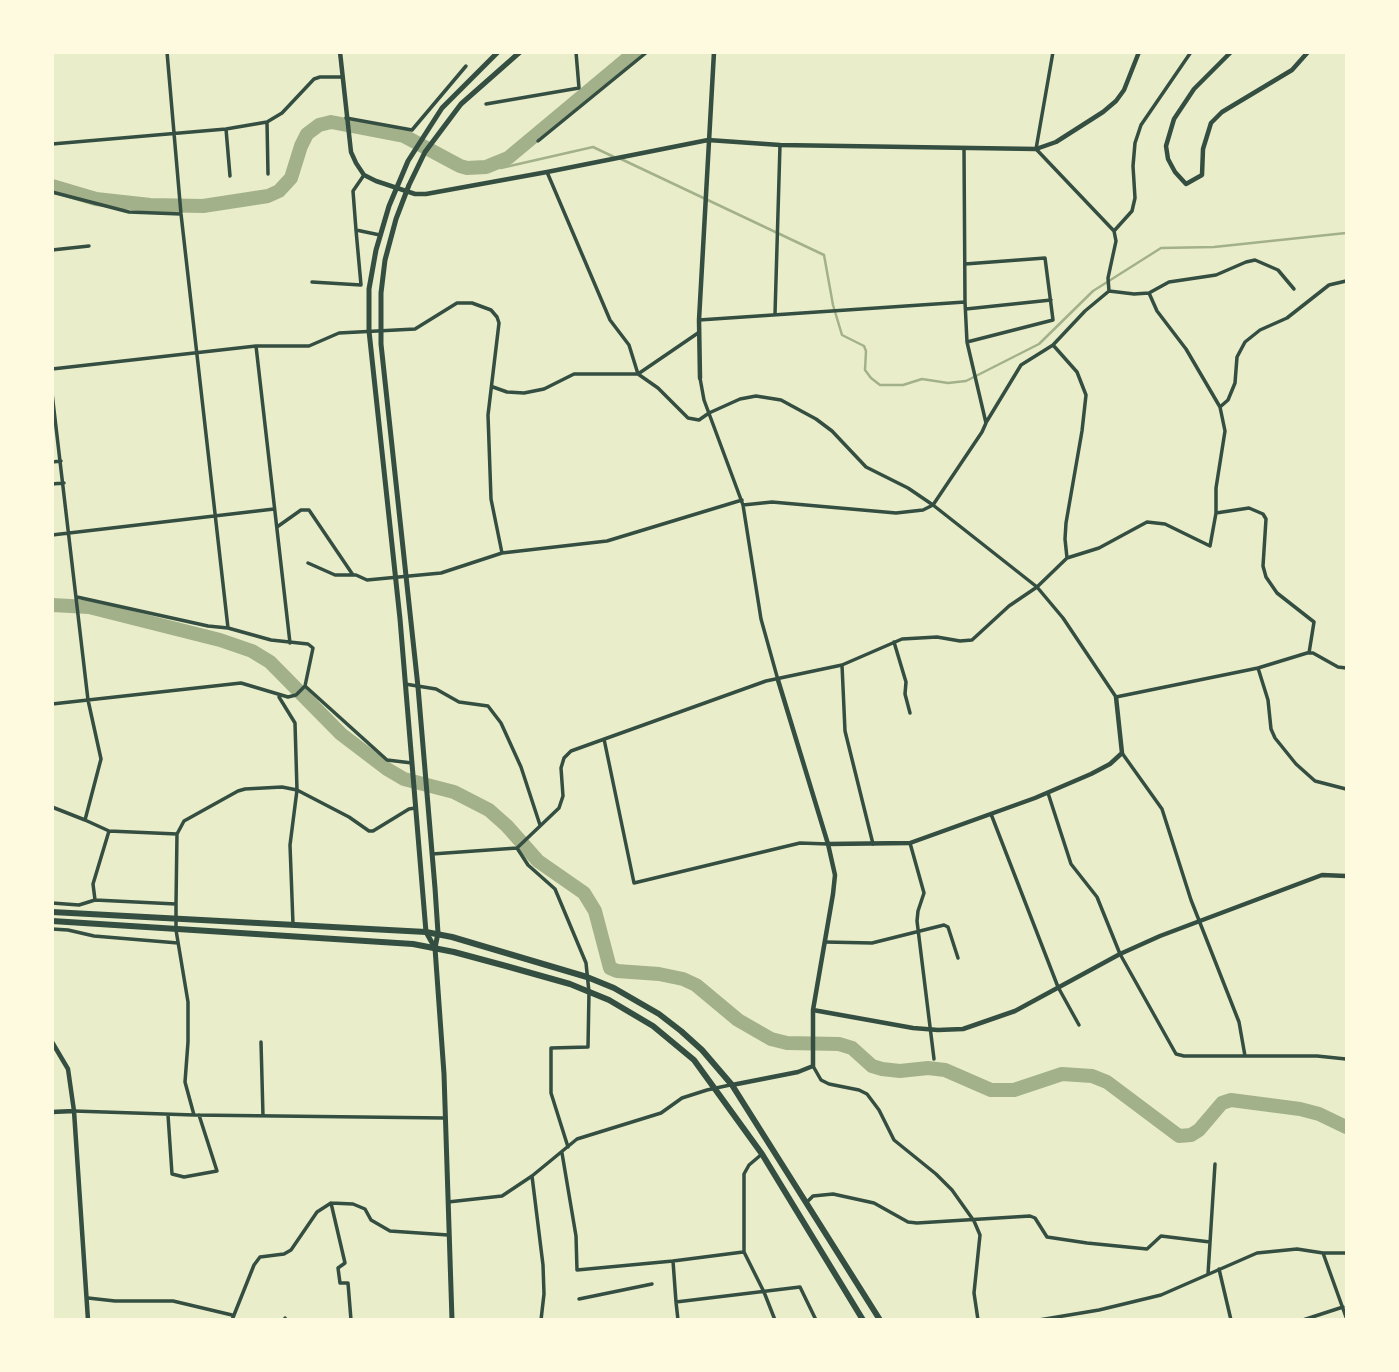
<!DOCTYPE html>
<style>
body{margin:0}
#map{position:relative;width:1399px;height:1372px;overflow:hidden;background:#e9edc9;font-family:"Roboto Condensed",sans-serif}
canvas{display:block}
.frame{position:absolute;inset:0;border:54px solid #fefae0;pointer-events:none}
</style>
<div id="map">
<canvas width="1399" height="1372"></canvas>
<div class="frame"></div>
</div>
<script>
const c = document.querySelector('canvas').getContext('2d');
c.lineJoin = 'round';
const shape = rows => new Path2D(rows.map(r => 'M' + r).join(''));
function strokePath(path, color, width, dash) { c.strokeStyle = color; c.lineWidth = width; c.lineCap = dash ? 'butt' : 'round'; c.setLineDash(dash || []); c.stroke(path); }
const stream = shape([
 [621,159,824,255,833,305,842,335,864,346,866,351,865,370,871,378,880,385,903,385,922,379,948,383,966,381,1039,344,1093,291,1161,248,1214,247,1346,233],
 [496,165,501,168,593,147,614,157]
]);
const river = shape([
 [52,186,96,199,150,205,203,206,268,196,279,191,291,178,301,146,307,134,319,125,331,122,404,136,460,166,467,168,486,167,508,158,635,52],
 [52,605,89,607,220,640,252,651,270,662,341,734,387,769,404,779,454,792,489,810,507,826,538,861,584,893,595,911,610,968,617,971,659,974,683,979,696,985,738,1020,771,1039,787,1043,839,1044,852,1048,872,1066,882,1069,900,1071,928,1068,945,1070,991,1090,1014,1090,1062,1074,1092,1076,1107,1082,1179,1136,1191,1135,1199,1130,1222,1103,1231,1100,1300,1109,1319,1114,1346,1127]
]);
const minor = shape([
 [167,52,181,214,228,628],
 [1053,52,1036,149,1114,231,1116,241,1108,278,1109,291,1134,294,1149,293,1169,282,1216,275,1246,262,1255,260,1278,270,1294,289],
 [486,104,579,88,576,52],
 [346,118,412,130,466,66],
 [267,122,268,174],
 [226,129,230,176],
 [538,141,647,52],
 [52,144,226,129,267,122,282,113,314,79,320,77,342,77],
 [547,172,610,320,629,345,638,374,698,333],
 [364,175,353,191,356,230,380,235],
 [52,192,129,212,181,214],
 [1114,231,1132,211,1135,198,1133,166,1135,143,1141,125,1191,52],
 [52,250,89,246],
 [965,264,1045,258,1053,320,967,342],
 [312,282,361,285,356,230],
 [1149,293,1157,311,1186,349,1220,407,1225,431,1216,488,1216,513],
 [966,309,1051,300],
 [775,314,780,145],
 [699,320,965,302],
 [1053,345,1077,372,1086,395,1082,431,1066,523,1065,539,1067,558],
 [256,346,290,643],
 [52,369,256,346,309,346,339,333,415,329,457,303,472,303,491,310,497,317,499,323,488,415,491,499,502,553],
 [700,378,704,400,743,505,761,619,778,680],
 [493,387,507,392,524,393,544,389,574,374,638,374,658,388,688,418,699,420,709,413,740,399,756,396,781,400,816,419,832,431,866,467,908,488,933,505,1037,587,1063,618,1116,697,1258,668,1307,653,1313,653,1338,667,1346,668],
 [52,393,88,700,101,759,85,820,109,831,93,884,95,900],
 [1220,407,1228,400,1235,383,1237,357,1245,342,1260,330,1287,318,1329,285,1346,281],
 [987,421,1021,365,1053,345,1085,311,1109,291],
 [52,462,61,461],
 [52,484,64,483],
 [743,505,772,502,896,513,923,510,933,505,982,432,986,423,967,342,965,302,964,148],
 [277,527,301,510,309,510,353,575],
 [52,535,274,509],
 [308,563,335,575,356,575,367,580,441,573,502,553,607,541,742,500],
 [894,642,906,682,905,694,910,713],
 [842,665,845,731,873,844],
 [1258,668,1268,700,1271,729,1275,738,1296,764,1315,781,1346,789],
 [405,684,436,689,459,702,488,706,501,723,521,767,540,825],
 [305,686,387,760,412,763],
 [279,697,295,723,297,790,349,817,369,831,373,831,409,809,415,808],
 [52,704,241,683,288,697,296,695,305,686,313,648,308,644,271,640,228,628,208,626,77,597],
 [604,739,634,883,800,843,828,844],
 [1122,753,1162,809,1191,900,1239,1022,1245,1056],
 [1048,793,1071,864,1097,897,1120,954,1176,1054,1184,1056,1317,1056,1346,1059],
 [52,807,85,820],
 [991,814,1058,987,1079,1025],
 [109,831,177,834],
 [910,843,924,893,918,911,917,921,934,1059],
 [517,848,528,865,555,889,586,963,589,992,588,1047,551,1048,551,1093,568,1147],
 [432,854,517,848,559,808,563,796,561,768,564,758,571,751,766,681,842,665,902,639,937,637,960,641,972,640,1009,606,1037,587,1067,558,1099,548,1147,522,1165,524,1210,546,1216,513,1249,508,1263,514,1266,519,1263,566,1266,577,1277,593,1314,622,1309,653],
 [52,903,79,905,95,900,176,904,176,930,188,1002,188,1042,185,1082,194,1115],
 [176,904,177,834,184,821,238,791,245,789,282,787,297,790,290,845,293,924],
 [52,929,68,930,94,936,178,943],
 [825,942,872,943,944,925,948,927,958,958],
 [261,1042,263,1116],
 [813,1066,821,1080,829,1084,859,1090,867,1094,879,1110,894,1140,936,1174,952,1190,974,1221,980,1235,974,1293,978,1320],
 [74,1111,194,1115,444,1118],
 [168,1115,172,1174,184,1177,217,1171,199,1115],
 [562,1153,576,1236,577,1270,673,1261,676,1302,800,1287,816,1320],
 [762,1154,749,1165,744,1174,744,1252,764,1292,775,1320],
 [532,1176,543,1265,544,1294,541,1320],
 [448,1202,502,1196,532,1176,577,1139,661,1113,682,1098,707,1090,730,1085],
 [807,1202,813,1196,833,1194,874,1203,908,1222,917,1223,1030,1216,1035,1218,1047,1237,1087,1243,1147,1249,1161,1236,1210,1242],
 [331,1203,345,1263,338,1268,340,1283,348,1283,351,1320],
 [1323,1253,1346,1317],
 [673,1261,743,1252],
 [1219,1269,1231,1320],
 [1208,1274,1215,1164],
 [88,1298,115,1301,173,1301,232,1315],
 [579,1299,652,1284],
 [676,1302,678,1320],
 [285,1318,286,1320],
 [232,1320,254,1265,260,1257,284,1254,291,1250,317,1212,331,1203,353,1204,365,1209,371,1220,390,1231,448,1235],
 [1039,1320,1099,1310,1161,1295,1257,1253,1297,1249,1323,1253,1346,1253],
 [1303,1320,1343,1307]
]);
const tertiary = shape([
 [340,52,351,152,356,163,364,175,376,181,415,194,426,194,547,172,708,140,780,145,1036,149,1056,142,1103,112,1116,101,1124,90,1139,52],
 [1231,52,1194,89,1174,119,1166,146,1168,159,1175,172,1186,184,1202,175,1203,149,1211,123,1222,112,1292,70,1308,52],
 [700,378,699,320,714,52],
 [828,844,910,843,1035,798,1091,774,1110,764,1122,753,1116,697],
 [813,1010,913,1028,938,1030,963,1029,1015,1011,1120,954,1160,936,1322,875,1346,876],
 [52,1042,68,1069,74,1111],
 [732,1085,798,1072,813,1066,813,1010,833,894,835,875,828,844,778,680],
 [52,1112,74,1111,88,1320]
]);
const primary = shape([
 [435,948,426,932,400,619,369,331,369,289,376,250,389,206,408,161,442,108,498,52],
 [452,1320,444,1074,435,948,438,933,435,888,418,687,381,344,381,293,385,260,396,219,409,185,425,152,461,104,520,52]
]);
const trunk = shape([
 [52,912,426,932,452,937,587,977,614,988,659,1014,681,1031,702,1050,732,1085,880,1320],
 [52,921,413,944,454,952,506,966,570,984,609,1000,653,1026,694,1060,762,1154,863,1320]
]);
strokePath(stream, '#a3b18a', 2.5);
strokePath(river, '#a3b18a', 14);
strokePath(minor, '#344e41', 3.5);
strokePath(tertiary, '#344e41', 4.5);
strokePath(primary, '#344e41', 5);
strokePath(trunk, '#344e41', 6);
</script>
